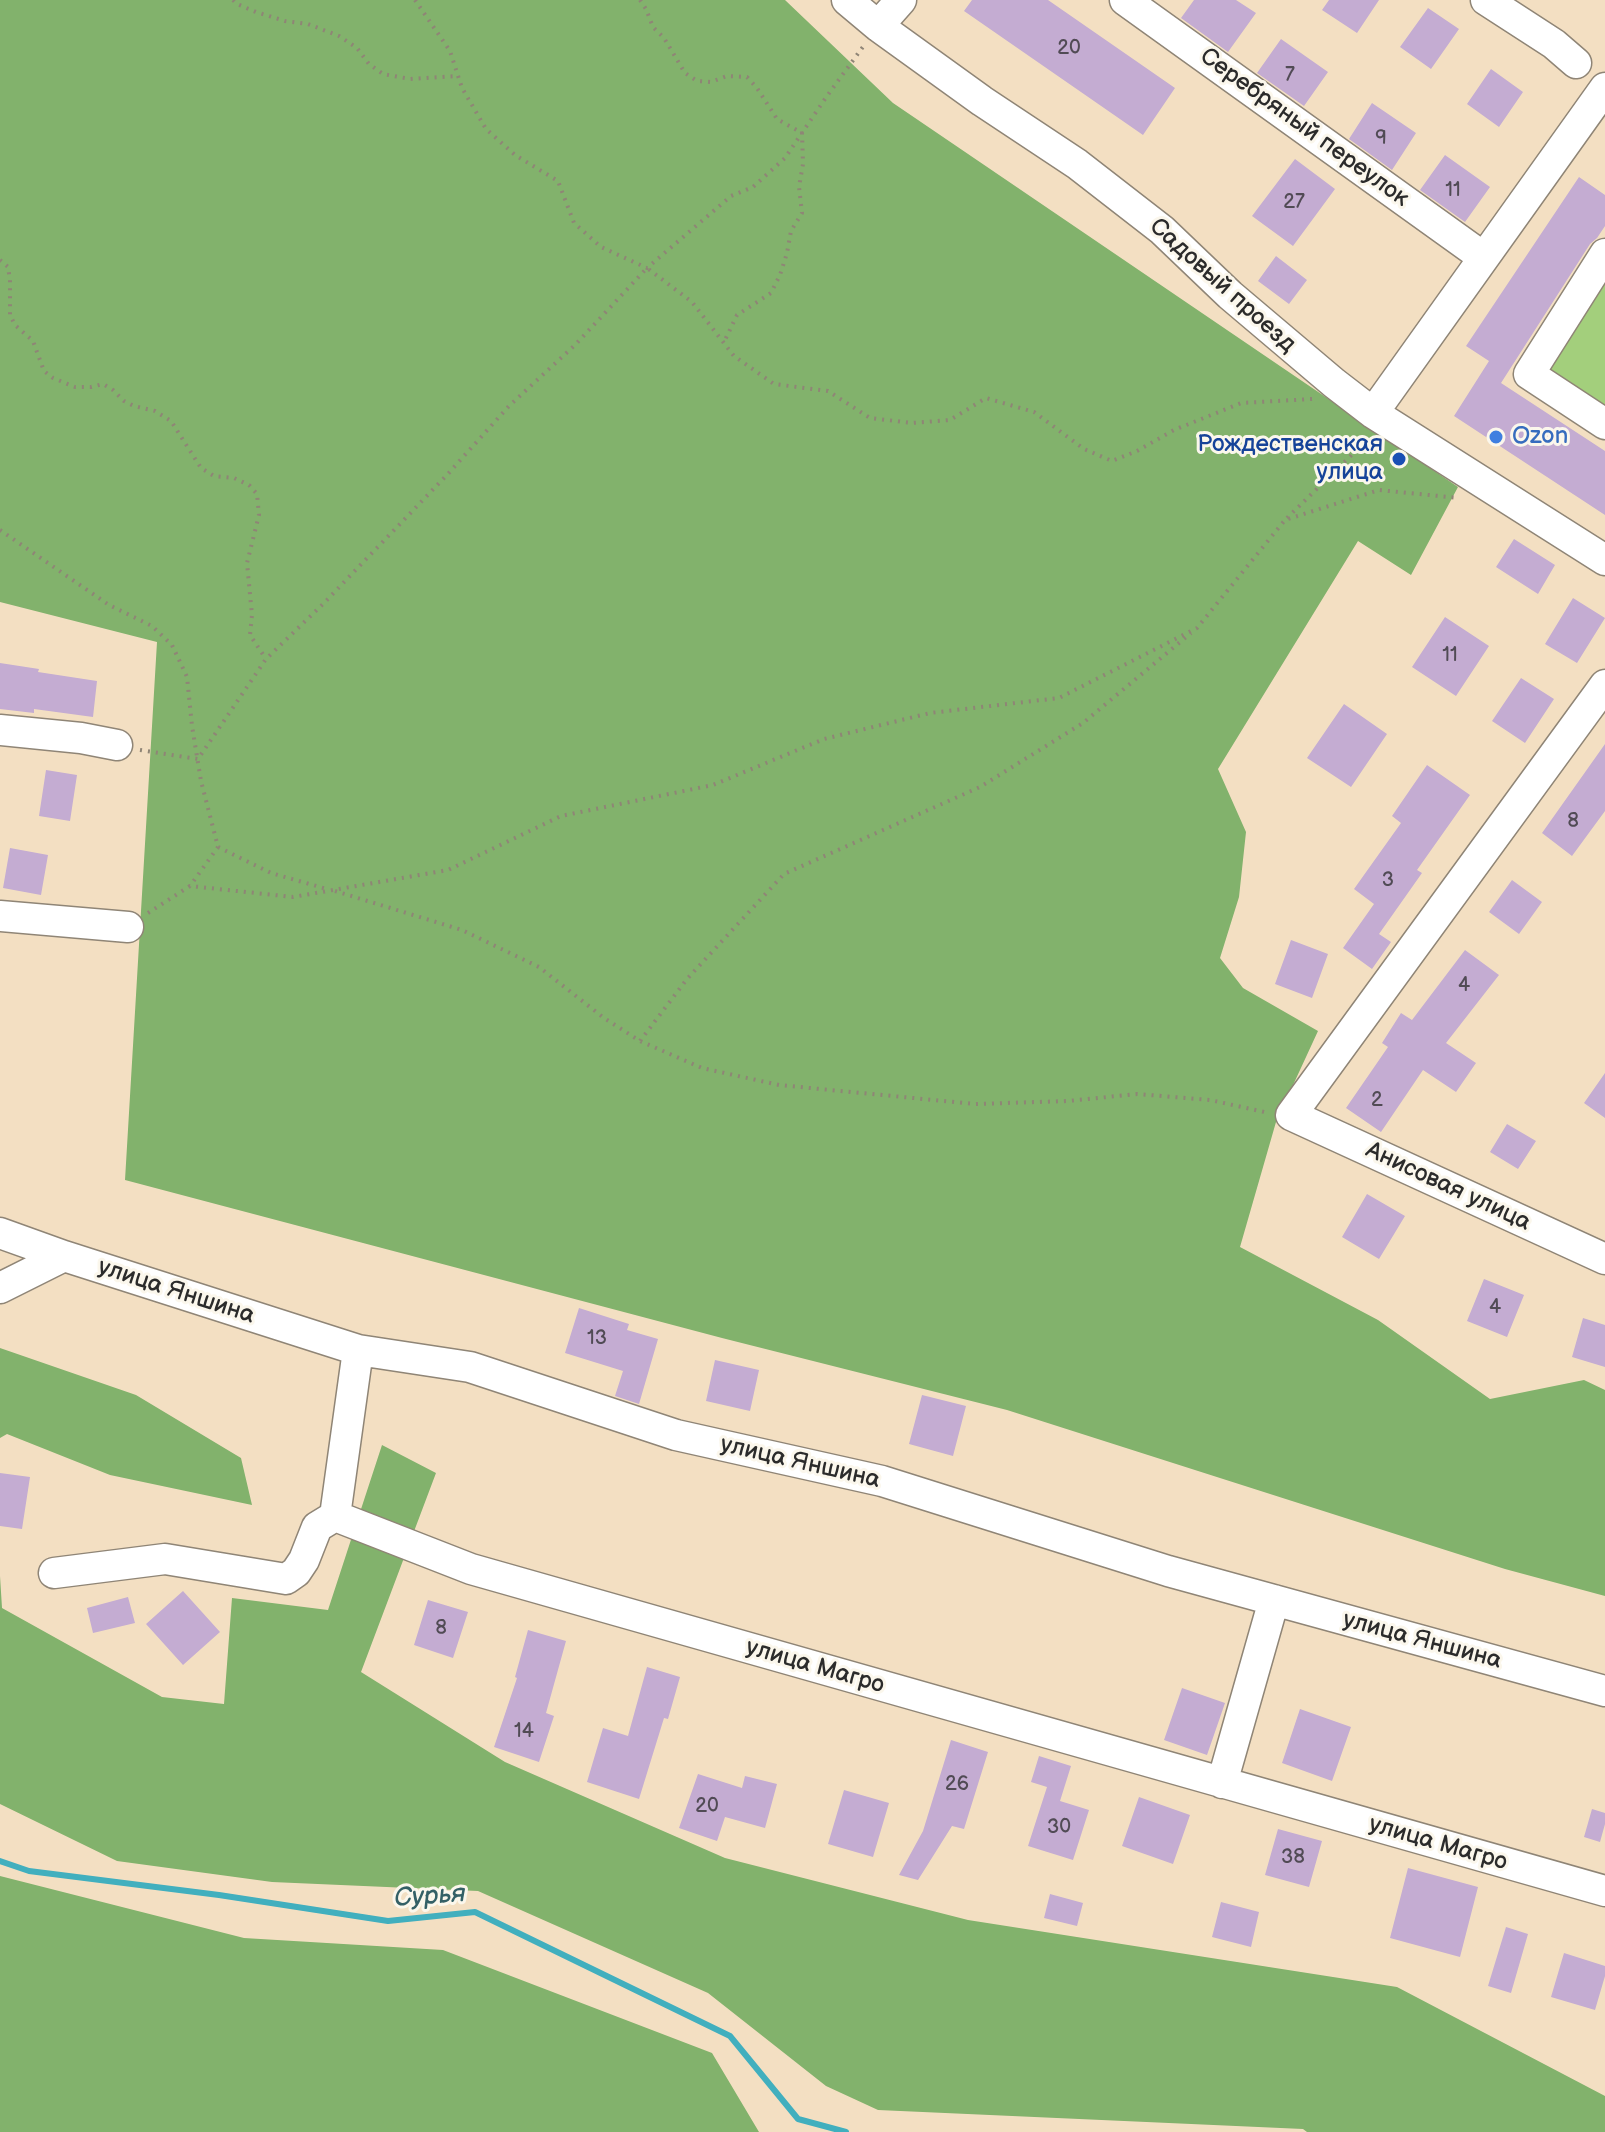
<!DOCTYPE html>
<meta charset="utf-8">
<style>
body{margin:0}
canvas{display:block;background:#f3dfc2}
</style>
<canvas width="1605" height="2132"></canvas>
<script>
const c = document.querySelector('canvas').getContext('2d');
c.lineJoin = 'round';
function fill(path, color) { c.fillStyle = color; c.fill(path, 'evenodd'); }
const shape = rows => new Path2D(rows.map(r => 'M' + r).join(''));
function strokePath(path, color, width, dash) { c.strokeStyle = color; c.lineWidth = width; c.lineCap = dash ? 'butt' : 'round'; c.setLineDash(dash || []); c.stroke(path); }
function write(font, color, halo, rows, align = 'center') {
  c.font = font + ' "Balsamiq Sans",sans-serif'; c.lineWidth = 6; c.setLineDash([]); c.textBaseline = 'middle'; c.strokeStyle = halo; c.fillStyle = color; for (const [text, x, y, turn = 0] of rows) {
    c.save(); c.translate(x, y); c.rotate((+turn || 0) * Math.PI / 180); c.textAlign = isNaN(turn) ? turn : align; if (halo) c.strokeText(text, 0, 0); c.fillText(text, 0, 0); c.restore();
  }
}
const green = shape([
 [1605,280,1605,411,1545,372]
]);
const forest = shape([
 [0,0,785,0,893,103,1458,487,1411,575,1358,541,1218,769,1246,832,1239,897,1220,958,1243,988,1318,1031,1276,1122,1240,1247,1378,1320,1490,1399,1584,1380,1605,1390,1605,1596,1505,1569,1007,1410,722,1338,125,1180,157,642,0,602],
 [0,1348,136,1395,241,1458,252,1505,110,1475,7,1434,0,1438],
 [382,1445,436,1473,361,1672,505,1762,725,1858,968,1920,1397,1987,1605,2096,1605,2132,1307,2132,1303,2129,878,2110,826,2086,708,1993,478,1891,272,1882,117,1861,0,1804,0,1576,2,1608,162,1697,224,1704,232,1598,328,1610],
 [0,1876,244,1938,443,1950,712,2053,759,2132,0,2132]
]);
const stream = shape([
 [0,1861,29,1871,219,1895,388,1921,475,1912,730,2036,798,2119,846,2132]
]);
const building = shape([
 [972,0,1048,0,1175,88,1143,135,964,11],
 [1194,0,1236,0,1256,13,1228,52,1181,18],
 [1329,0,1379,0,1357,33,1322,10],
 [1428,8,1459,29,1431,69,1400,47],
 [1281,39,1328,72,1304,106,1257,73],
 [1491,69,1523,92,1499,127,1467,104],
 [1372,103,1416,133,1392,170,1349,139],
 [1445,155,1490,187,1465,222,1420,190],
 [1295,159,1335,189,1293,246,1252,216],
 [1579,177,1605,195,1605,226,1597,238,1590,244,1501,383,1605,451,1605,515,1454,416,1489,361,1466,346],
 [1276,256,1307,280,1289,304,1258,281],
 [1514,539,1555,565,1538,594,1496,567],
 [1573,598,1605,618,1577,663,1545,644],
 [1445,617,1489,646,1456,696,1412,667],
 [0,663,39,669,38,672,97,681,93,717,34,709,34,713,0,709],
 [1521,678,1554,699,1525,743,1492,721],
 [1344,704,1387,734,1351,787,1307,758],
 [1605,744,1605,811,1572,856,1542,833],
 [1427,765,1470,795,1417,870,1422,873,1379,934,1391,942,1372,969,1343,948,1374,904,1354,889,1401,823,1392,816],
 [46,770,77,775,70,821,39,816],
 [10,848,48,855,41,895,3,888],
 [1512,880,1542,902,1519,934,1489,912],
 [1291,940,1328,954,1312,998,1275,984],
 [1465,950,1499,975,1446,1043,1476,1063,1456,1092,1423,1070,1381,1132,1346,1108,1388,1047,1382,1043,1401,1013,1412,1020],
 [1605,1073,1605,1118,1584,1103],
 [1507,1124,1536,1141,1518,1169,1490,1152],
 [1367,1194,1405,1216,1379,1259,1342,1237],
 [1484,1279,1524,1295,1507,1337,1467,1321],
 [579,1308,629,1324,627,1330,658,1339,639,1404,615,1396,623,1371,565,1353],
 [1583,1318,1605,1325,1605,1367,1572,1357],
 [715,1360,759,1370,750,1411,706,1401],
 [922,1395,966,1406,953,1456,909,1444],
 [0,1473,30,1477,22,1529,0,1526],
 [183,1591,220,1632,183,1665,146,1624],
 [128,1597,135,1623,93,1633,87,1608],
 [428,1600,468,1612,453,1658,414,1645],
 [528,1630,566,1641,546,1713,554,1716,539,1762,494,1747,517,1678,515,1677],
 [647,1667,680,1677,668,1719,664,1718,639,1799,587,1782,603,1728,628,1736],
 [1182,1688,1225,1703,1207,1755,1164,1740],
 [1300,1709,1351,1727,1332,1781,1282,1763],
 [951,1740,988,1752,964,1829,952,1826,918,1880,899,1875,923,1831],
 [1039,1756,1071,1766,1060,1801,1089,1810,1073,1860,1028,1846,1047,1787,1031,1782],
 [698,1774,742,1788,745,1776,777,1784,765,1828,725,1817,717,1841,679,1828],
 [844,1790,889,1803,873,1857,828,1844],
 [1139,1797,1190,1815,1173,1864,1122,1846],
 [1592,1809,1605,1813,1605,1824,1600,1842,1584,1837],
 [1278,1829,1322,1841,1309,1887,1265,1875],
 [1408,1868,1478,1887,1460,1957,1390,1938],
 [1050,1894,1083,1903,1077,1926,1044,1918],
 [1221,1902,1259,1912,1251,1947,1212,1937],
 [1506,1927,1528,1934,1511,1993,1488,1986],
 [1564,1953,1605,1966,1605,1976,1595,2010,1551,1997]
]);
const path = shape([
 [233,0,237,4,256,12,285,21,308,24,339,36,357,48,369,64,383,74,410,79,458,76],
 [415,0,450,51,462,88,486,129,515,155,558,181,574,223,601,247,647,268,731,196,753,187,785,158,827,96,865,44],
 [640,0,646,9,653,27,664,38,685,73,697,81,711,82,727,76,747,77,757,88,777,119,802,133,803,164,799,187,802,213,791,231,787,253,780,275,771,293,737,315,724,342],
 [0,260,8,267,10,280,10,315,15,325,33,341,44,371,53,378,75,387,91,387,103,384,113,390,124,401,134,406,155,411,171,421,201,468,214,476,234,478,249,485,257,494,259,515,247,563,252,615,250,635,266,659],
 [1287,518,1369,438],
 [0,530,109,605,152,626,172,645,187,677,192,726,201,781,218,847,190,886],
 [140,750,198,759,266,659,323,604,446,476,509,406,575,345,647,268,692,302,734,356,774,384,828,391,870,418,912,423,950,420,986,398,1034,412,1084,449,1112,461,1137,451,1174,430,1241,403,1312,399],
 [218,847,271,873,327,889],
 [335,891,462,930,539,967,604,1018,640,1041,702,1068,779,1085,975,1104,1068,1101,1137,1094,1210,1100,1269,1113],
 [148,913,190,886,293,897,448,870,561,816,713,785,824,739,930,713,1059,698,1197,628,1285,520,1379,490,1459,498],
 [640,1041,687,979,784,874,980,787,1083,723,1191,633]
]);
const minor = shape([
 [847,0,878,26,982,101,1077,164,1162,230,1230,295,1334,383,1373,413,1605,560],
 [1125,0,1483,257],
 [1486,0,1554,44,1576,63],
 [878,26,901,0],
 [1605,254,1529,374,1605,424],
 [1373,413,1605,88],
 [1605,685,1291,1115,1605,1259],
 [0,730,81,738,117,745],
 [0,916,128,927],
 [0,1233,64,1256],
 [0,1288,64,1256,358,1350,470,1367,676,1435,882,1481,1168,1571,1605,1691],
 [335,1516,358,1350],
 [54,1573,165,1559,286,1579,296,1572,304,1560,317,1527,335,1516,471,1569,1605,1891],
 [1222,1783,1274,1600]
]);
const markers = [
 [1496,437,8,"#3f7fe0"],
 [1399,459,8,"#1a4fb4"]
];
const numberNames = [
 ["20",1069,49],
 ["7",1290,76],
 ["9",1381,139],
 ["11",1453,191],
 ["27",1294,203],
 ["11",1450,656],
 ["8",1573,822],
 ["3",1388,881],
 ["4",1464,986],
 ["2",1377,1101],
 ["4",1495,1308],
 ["13",597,1339],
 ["8",441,1629],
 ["14",524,1732],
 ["26",957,1785],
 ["20",707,1807],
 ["30",1059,1828],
 ["38",1293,1858]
];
const streetNames = [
 ["Серебряный переулок",1304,128,36],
 ["Садовый проезд",1222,286,42],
 ["Анисовая улица",1448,1187,25],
 ["улица Яншина",176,1292,18],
 ["улица Яншина",800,1463,13],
 ["улица Яншина",1422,1641,15],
 ["улица Магро",815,1667,16],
 ["улица Магро",1438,1844,16]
];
const shopNames = [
 ["Ozon",1512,437]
];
const transitNames = [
 ["Рождественская",1383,445],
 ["улица",1383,473]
];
const waterNames = [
 ["Сурья",430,1897,-4]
];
fill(green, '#a3cf7c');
fill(forest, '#82b26c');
strokePath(stream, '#41afbe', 6);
fill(building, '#c4acd2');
strokePath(minor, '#8f8576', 33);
strokePath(path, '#8f8576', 4, [2, 6]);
strokePath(minor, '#fff', 30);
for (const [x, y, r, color] of markers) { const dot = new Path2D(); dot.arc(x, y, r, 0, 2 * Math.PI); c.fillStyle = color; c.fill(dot); strokePath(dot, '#fbf7ec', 3); }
write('20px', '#514b55', null, numberNames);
write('24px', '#2b2b2b', '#fbf7ec', streetNames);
write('24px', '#366cbe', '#fbf7ec', shopNames, 'left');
write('24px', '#164399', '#fbf7ec', transitNames, 'right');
write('italic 26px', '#346066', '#fbf7ec', waterNames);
</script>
